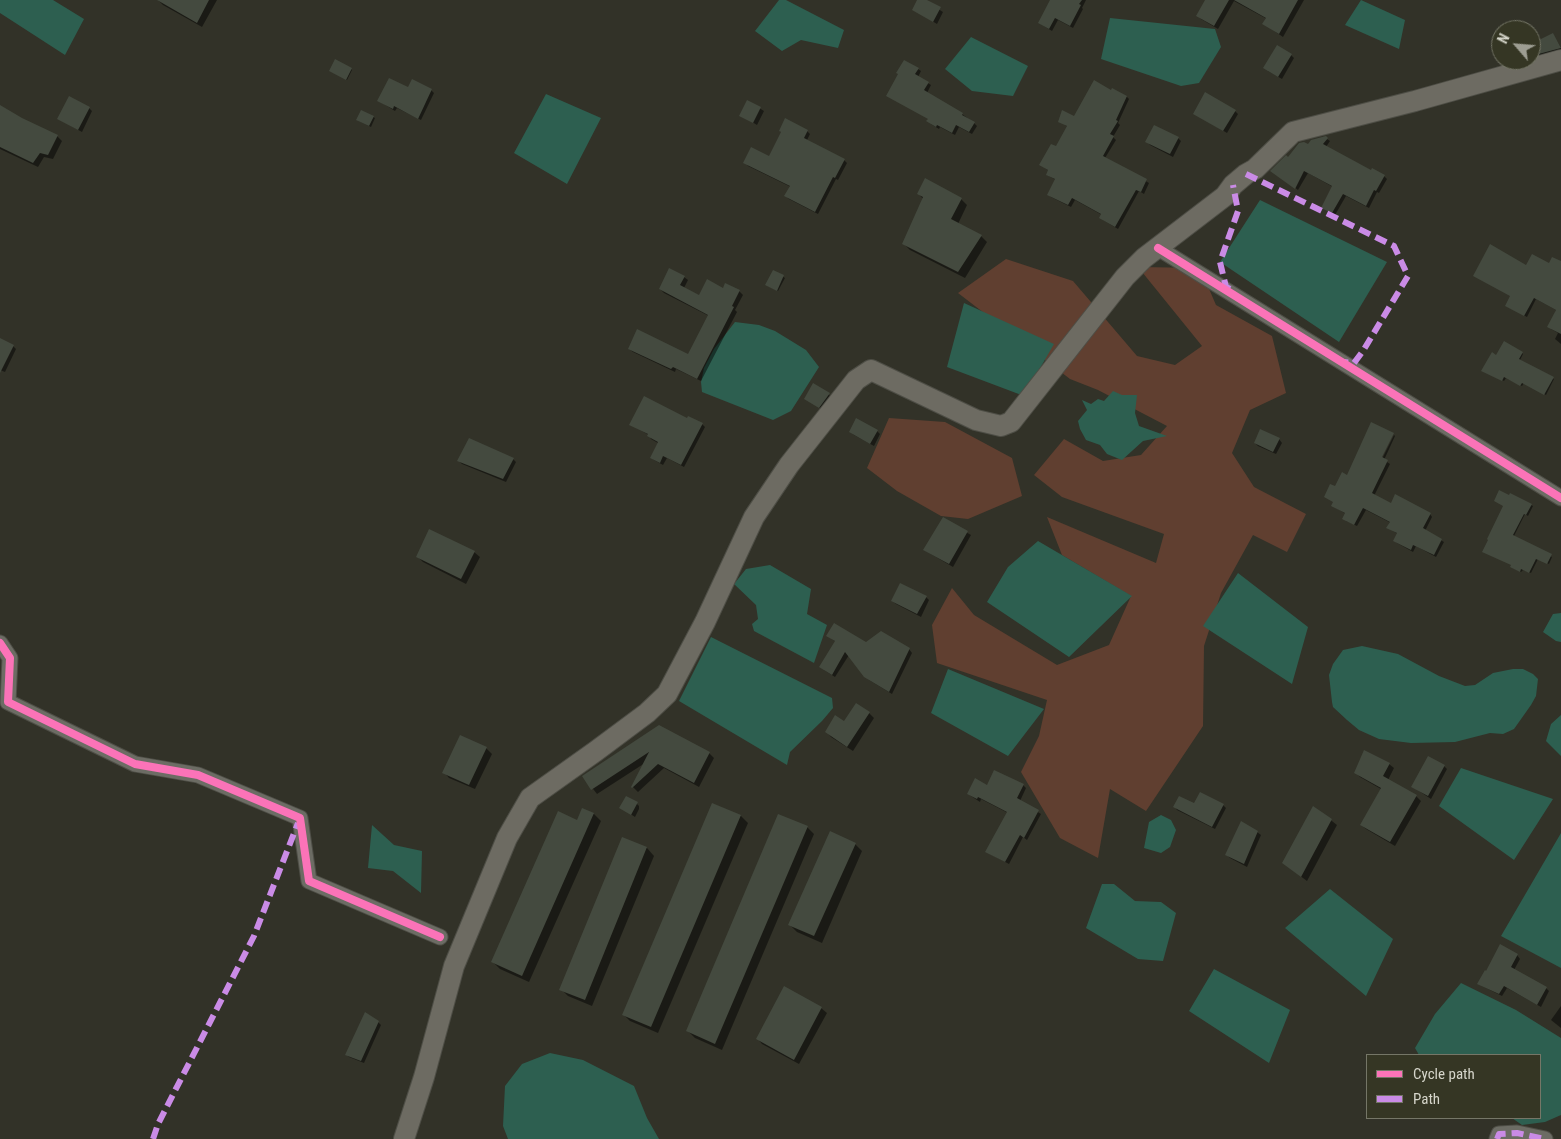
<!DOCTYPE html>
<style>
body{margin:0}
#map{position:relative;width:1561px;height:1139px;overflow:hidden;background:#323228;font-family:"Roboto Condensed",sans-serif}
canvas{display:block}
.legend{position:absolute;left:1366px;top:1054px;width:175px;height:65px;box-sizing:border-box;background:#353624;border:1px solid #757667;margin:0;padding:6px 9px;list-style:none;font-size:15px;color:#d6d6cb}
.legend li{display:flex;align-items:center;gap:10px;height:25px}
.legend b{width:25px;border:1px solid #757667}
.north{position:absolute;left:1491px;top:20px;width:50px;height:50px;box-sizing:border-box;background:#353624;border:1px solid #757667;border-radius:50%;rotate:297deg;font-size:14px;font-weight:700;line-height:20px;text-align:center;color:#d6d6cb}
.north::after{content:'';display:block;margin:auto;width:18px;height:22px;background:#9d9d92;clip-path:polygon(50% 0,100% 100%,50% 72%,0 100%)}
</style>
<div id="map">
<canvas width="1561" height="1139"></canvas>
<ul class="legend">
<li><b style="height:6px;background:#fb73b8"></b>Cycle path</li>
<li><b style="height:6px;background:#ca8be6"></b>Path</li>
</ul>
<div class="north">N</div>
</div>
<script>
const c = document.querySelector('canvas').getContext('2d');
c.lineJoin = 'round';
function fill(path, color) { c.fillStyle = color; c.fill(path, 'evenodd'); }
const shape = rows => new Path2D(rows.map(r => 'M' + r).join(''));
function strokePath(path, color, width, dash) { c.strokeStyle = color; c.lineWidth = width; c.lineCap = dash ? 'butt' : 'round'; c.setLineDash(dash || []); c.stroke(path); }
const green = shape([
 [1006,259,1073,281,1137,356,1175,365,1202,346,1138,267,1200,268,1216,305,1272,336,1286,393,1250,410,1232,453,1254,487,1306,514,1287,552,1253,535,1221,593,1204,646,1203,726,1146,811,1110,789,1098,858,1060,838,1021,772,1039,736,1047,700,937,663,932,625,952,588,974,615,1057,665,1109,645,1131,596,1062,555,1047,517,1156,563,1164,534,1062,497,1034,475,1064,439,1103,461,1141,455,1167,426,1098,390,1070,379,958,293],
 [889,418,945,422,1012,458,1022,496,968,519,941,516,897,491,867,468]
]);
const water = shape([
 [0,0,53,0,84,19,65,55,0,13],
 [779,0,786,0,844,30,838,48,801,40,782,51,755,31],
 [1361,0,1405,20,1399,49,1345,25],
 [1110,18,1215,29,1221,47,1199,83,1181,86,1101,59],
 [971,37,1028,66,1013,96,972,91,945,69],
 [546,94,601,118,567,184,514,153],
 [1260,200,1387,262,1339,342,1220,262],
 [964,303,1054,344,1024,396,947,367],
 [735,322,759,325,775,331,806,350,819,367,791,411,773,420,702,392,701,382,704,368,714,349],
 [1113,391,1122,395,1137,395,1135,413,1139,426,1167,436,1143,441,1122,460,1107,454,1100,445,1086,440,1080,429,1078,421,1087,410,1082,400,1091,404,1098,399,1104,401],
 [1038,541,1132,596,1069,657,987,602,1008,567],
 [770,565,811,589,807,614,827,625,814,663,754,631,752,624,758,619,756,605,734,584,746,569],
 [1238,573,1308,627,1292,684,1203,626],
 [1561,613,1561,642,1556,641,1543,632,1553,614],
 [711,637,832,698,833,708,822,721,790,752,787,765,679,701],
 [1362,646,1398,654,1439,676,1465,686,1475,685,1493,673,1513,669,1523,669,1533,674,1538,679,1536,696,1531,705,1514,729,1503,734,1490,733,1455,742,1411,743,1379,739,1359,730,1347,720,1333,707,1332,702,1329,675,1333,664,1343,650],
 [948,669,1044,709,1008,756,931,713],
 [1561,715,1561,756,1546,741,1551,724],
 [1461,768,1553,799,1514,860,1439,806],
 [1161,815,1171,820,1176,830,1170,847,1161,853,1144,848,1149,822],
 [372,825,394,845,422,851,421,893,393,871,368,868],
 [1561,833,1561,968,1501,936],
 [1102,884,1114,884,1135,901,1161,902,1176,913,1163,961,1138,959,1086,928],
 [1330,889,1393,939,1366,996,1285,928],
 [1214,969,1290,1010,1269,1063,1189,1011],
 [1461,983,1516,1010,1561,1038,1561,1115,1545,1122,1522,1125,1512,1118,1540,1118,1540,1055,1419,1055,1415,1048,1435,1014],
 [550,1053,583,1060,634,1086,647,1118,659,1139,508,1139,503,1126,505,1086,522,1064]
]);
const shadow = shape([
 [158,0,217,0,202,27,163,5],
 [919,0,924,0,943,12,937,24,914,10],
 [1052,0,1086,0,1082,8,1083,9,1073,28,1058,20,1052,31,1039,23],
 [1210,0,1304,0,1283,37,1264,24,1267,19,1234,1,1218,29,1201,19,1198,15],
 [1553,34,1561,48,1561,52,1531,60,1531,46],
 [1291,55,1294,58,1282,79,1268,71],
 [351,69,352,70,347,80,332,72],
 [918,69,921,71,918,77,931,85,927,93,962,114,974,123,977,126,972,134,959,127,955,135,940,127,939,129,931,124,929,119,888,96],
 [408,88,431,90,434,93,421,120,397,108,395,111,379,101],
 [1112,91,1127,97,1129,99,1118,123,1120,125,1113,137,1116,140,1105,158,1149,183,1144,194,1139,191,1118,229,1103,220,1102,215,1075,200,1071,207,1051,197,1049,195,1056,180,1047,175,1049,171,1041,165,1056,148,1068,127,1059,121,1074,118],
 [748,101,764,111,757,125,741,115],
 [0,106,22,119,57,136,62,141,53,159,44,157,38,167,0,149],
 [89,108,92,111,82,132,62,121,58,118],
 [362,111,375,118,371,127,359,121],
 [1235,111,1238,114,1227,133,1195,114],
 [780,131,807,131,810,134,807,140,844,160,847,163,838,180,836,179,818,214,789,199,786,196,791,187,748,166,745,162,769,158,782,133],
 [1178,138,1181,141,1173,157,1150,145,1147,141],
 [1327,139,1330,141,1326,147,1372,171,1384,176,1387,179,1379,193,1377,192,1369,208,1346,196,1335,215,1323,207,1333,187,1308,173,1298,190,1275,173,1288,159,1309,145],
 [918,193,961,199,967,205,958,224,981,236,987,242,965,278,910,250,904,244,923,199],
 [1526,267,1561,274,1561,344,1555,339,1558,333,1551,329,1556,310,1536,299,1527,317,1508,307],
 [774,271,785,278,778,291,768,286],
 [684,277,688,280,684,288,700,296,723,289,726,284,739,291,743,295,735,310,737,312,701,381,676,369,675,372,633,352,629,349,689,355,709,316,664,293,660,289],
 [0,339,13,346,16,349,5,372,0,370],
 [1522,353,1523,354,1520,360,1554,379,1546,395,1524,383,1522,386,1506,378,1504,381,1484,372,1497,356],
 [813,385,832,397,823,410,805,398],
 [687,420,702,424,705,427,684,467,667,458,663,465,654,460,651,458,658,443,651,439,649,435,631,425],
 [877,431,880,434,874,446,854,435,850,432],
 [1394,435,1395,436,1384,460,1390,464,1374,496,1391,505,1430,514,1432,517,1425,531,1444,542,1436,557,1416,546,1413,552,1397,543,1394,540,1398,534,1388,528,1391,523,1366,510,1357,526,1346,521,1346,514,1333,506,1335,488,1348,476,1378,462,1380,463],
 [1279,439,1282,443,1276,454,1258,446,1255,443],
 [513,459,516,462,506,482,462,464,459,461],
 [1510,495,1533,506,1528,516,1525,514,1514,536,1552,557,1549,564,1538,559,1531,573,1523,570,1521,572,1513,568,1509,497],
 [943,519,971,535,953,567,924,550],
 [474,552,480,557,466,584,423,562,417,556],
 [926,597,929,600,921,617,896,604,892,601],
 [828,636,866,644,909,649,912,653,892,694,869,680,849,655,835,677,824,670,836,642],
 [869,713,874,718,853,751,831,737,826,731],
 [659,726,709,753,714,758,699,787,664,768,638,792,632,786,645,763,597,794,583,776],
 [461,737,486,748,492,754,475,789,449,778,444,772],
 [1389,764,1394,768,1388,780,1416,796,1421,801,1395,846,1366,829,1361,825,1381,789,1360,777,1356,773],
 [1444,766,1447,769,1431,799,1413,787],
 [1023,785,1026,788,1020,801,1041,814,1027,840,1023,837,1009,864,990,854,1008,813,981,799,980,802,968,794,988,786],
 [635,802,639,806,639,809,635,817,621,808],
 [713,804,741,816,748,823,658,1033,630,1021,623,1014],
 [1223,805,1226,808,1215,829,1177,810,1175,807],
 [1314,807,1337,825,1307,881,1283,863],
 [583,810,594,814,601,821,529,982,500,969,493,962,578,821],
 [807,827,814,834,722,1050,695,1038,688,1031],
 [1257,832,1261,835,1247,867,1230,858,1227,855],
 [623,839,647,848,654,856,592,1006,568,996,561,989],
 [855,844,862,851,822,943,797,932,790,925],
 [1517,955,1520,959,1514,970,1546,988,1549,991,1541,1007,1507,988,1502,996,1482,986,1479,983],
 [1561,1006,1561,1028,1551,1020],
 [821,1008,827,1013,799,1064,762,1044,757,1038],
 [378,1022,381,1025,364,1063,349,1057,346,1054]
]);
const building = shape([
 [157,0,209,0,197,23],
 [917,0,927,0,941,7,933,22,912,10],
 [1050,0,1082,0,1079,4,1081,5,1070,26,1055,18,1049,29,1038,23],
 [1205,0,1229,0,1214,26,1196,16],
 [1234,0,1298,0,1279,34,1262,24,1266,18],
 [1553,33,1561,48,1531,56,1531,44],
 [1277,45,1292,54,1278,77,1263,68],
 [335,59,352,68,346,80,329,71],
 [904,60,919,68,915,74,929,82,924,90,963,113,962,115,975,122,969,132,956,125,952,133,937,125,936,127,926,121,928,119,886,96,898,74,896,73],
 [389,78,408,87,412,79,432,89,418,119,394,106,393,109,377,101],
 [1094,80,1111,90,1112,88,1127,96,1116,120,1118,121,1110,134,1114,136,1103,156,1147,179,1141,192,1136,190,1115,227,1099,218,1101,214,1072,198,1068,205,1047,195,1055,179,1046,175,1048,170,1039,165,1051,144,1056,146,1067,126,1058,122,1062,110,1074,116],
 [1205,92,1236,110,1223,131,1193,114],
 [69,96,90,107,78,130,57,119],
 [747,100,761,107,753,123,739,116],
 [0,105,22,118,58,135,48,155,40,153,33,163,0,147],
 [361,110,374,116,369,126,356,120],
 [785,118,808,130,804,138,845,159,835,178,833,177,815,212,784,196,790,186,743,163,751,147,769,156,781,132,779,131],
 [1154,125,1179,137,1170,154,1145,142],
 [1326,136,1328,138,1323,144,1371,170,1372,168,1385,175,1376,191,1374,190,1366,206,1343,194,1332,213,1321,208,1332,186,1304,171,1295,189,1270,171,1286,155,1288,157,1299,143,1304,142,1308,144,1311,140],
 [925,178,962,198,951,219,982,235,958,272,902,244,923,197,917,194],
 [1490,244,1526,265,1532,254,1549,263,1552,257,1561,261,1561,334,1547,327,1556,310,1534,298,1524,316,1505,306,1510,296,1473,276],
 [669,268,685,276,680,285,699,295,707,279,723,288,725,283,740,290,732,306,734,307,697,379,673,367,671,369,628,349,637,329,688,354,708,315,659,289],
 [773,270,784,275,777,291,765,285],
 [0,338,14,345,0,373],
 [1504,341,1523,352,1519,359,1554,377,1544,395,1522,383,1520,386,1504,377,1502,381,1481,371,1492,352,1496,355],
 [813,383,830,393,819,408,804,399],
 [644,396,687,418,688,416,703,423,681,465,663,456,660,463,650,458,658,442,647,436,648,434,629,425],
 [856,418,878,430,870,444,849,432],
 [1371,422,1394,433,1382,457,1388,460,1372,493,1391,503,1395,494,1431,513,1423,528,1442,539,1434,555,1413,545,1411,550,1393,541,1397,533,1386,528,1390,522,1363,508,1354,525,1342,519,1345,513,1331,506,1333,502,1324,497,1330,484,1335,486,1342,472,1347,475],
 [1260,429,1280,438,1273,452,1254,443],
 [469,438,514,458,503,479,457,461],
 [1499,490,1509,495,1510,493,1532,504,1526,515,1524,514,1513,535,1552,554,1547,564,1536,559,1529,573,1521,569,1520,572,1510,567,1511,565,1482,552,1488,540,1487,539,1503,506,1494,501],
 [943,517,968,531,949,564,923,550],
 [429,529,475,551,461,579,416,557],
 [900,583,927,596,917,614,891,601],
 [834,623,866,642,881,631,910,648,889,692,864,677,845,652,832,675,819,667,835,641,826,636],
 [856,703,870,712,847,747,825,732,835,715,844,721],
 [659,725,710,752,694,783,658,764,632,788,631,787,649,752,591,790,582,776],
 [460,735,487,747,469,785,442,773],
 [1364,750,1390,763,1383,776,1417,795,1390,842,1360,825,1381,788,1354,773],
 [1428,756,1445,765,1428,796,1411,787],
 [994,770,1024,784,1017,798,1039,810,1024,838,1020,835,1005,862,985,852,1007,812,978,797,977,799,967,794,975,778,987,785],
 [1200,792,1224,804,1212,827,1173,807,1179,796,1194,803],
 [626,796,638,802,631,815,619,808],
 [712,803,741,815,651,1027,622,1015],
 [1313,806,1332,819,1301,877,1282,863],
 [582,808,594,813,522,976,491,962,558,811,577,820],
 [778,814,808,826,715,1044,686,1031],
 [1241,821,1258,831,1244,864,1225,855],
 [830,831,856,843,814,936,788,925],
 [622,837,647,847,585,1000,559,990],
 [1500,944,1518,954,1511,967,1547,987,1537,1005,1504,986,1499,994,1477,984,1485,970,1486,971],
 [784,986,822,1007,794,1060,756,1039],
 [365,1012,379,1021,361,1061,345,1055]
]);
const minor = shape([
 [1158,248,1561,498],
 [0,643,10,658,8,702,135,764,198,775,300,818,309,881,440,937],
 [1497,1139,1499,1134,1517,1133,1545,1139]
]);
const secondary = shape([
 [404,1139,424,1077,454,966,507,838,530,798,596,751,647,713,667,694,705,622,754,517,789,465,856,380,871,370,976,420,1001,426,1011,422,1125,277,1144,258,1225,196,1233,185,1246,174,1255,169,1293,132,1415,101,1561,60]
]);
const quiet = shape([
 [1246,174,1394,246,1408,276,1363,351,1354,363,1344,362],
 [1230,289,1226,287,1220,262,1238,211,1233,185],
 [153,1139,158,1124,254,936,298,823],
 [1497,1139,1499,1134,1517,1133,1545,1139]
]);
const cycleway = shape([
 [1158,248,1561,498],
 [0,643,10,658,8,702,135,764,198,775,300,818,309,881,440,937]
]);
fill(green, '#603f30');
fill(water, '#2d5f50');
fill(shadow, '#0007');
fill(building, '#444a3f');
strokePath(minor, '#4e4e46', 17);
strokePath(secondary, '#4e4e46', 22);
strokePath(minor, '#6c6c64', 15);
strokePath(secondary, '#6d6b62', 20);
strokePath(quiet, '#ca8be6', 6, [12, 6]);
strokePath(cycleway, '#fb73b8', 8);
</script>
